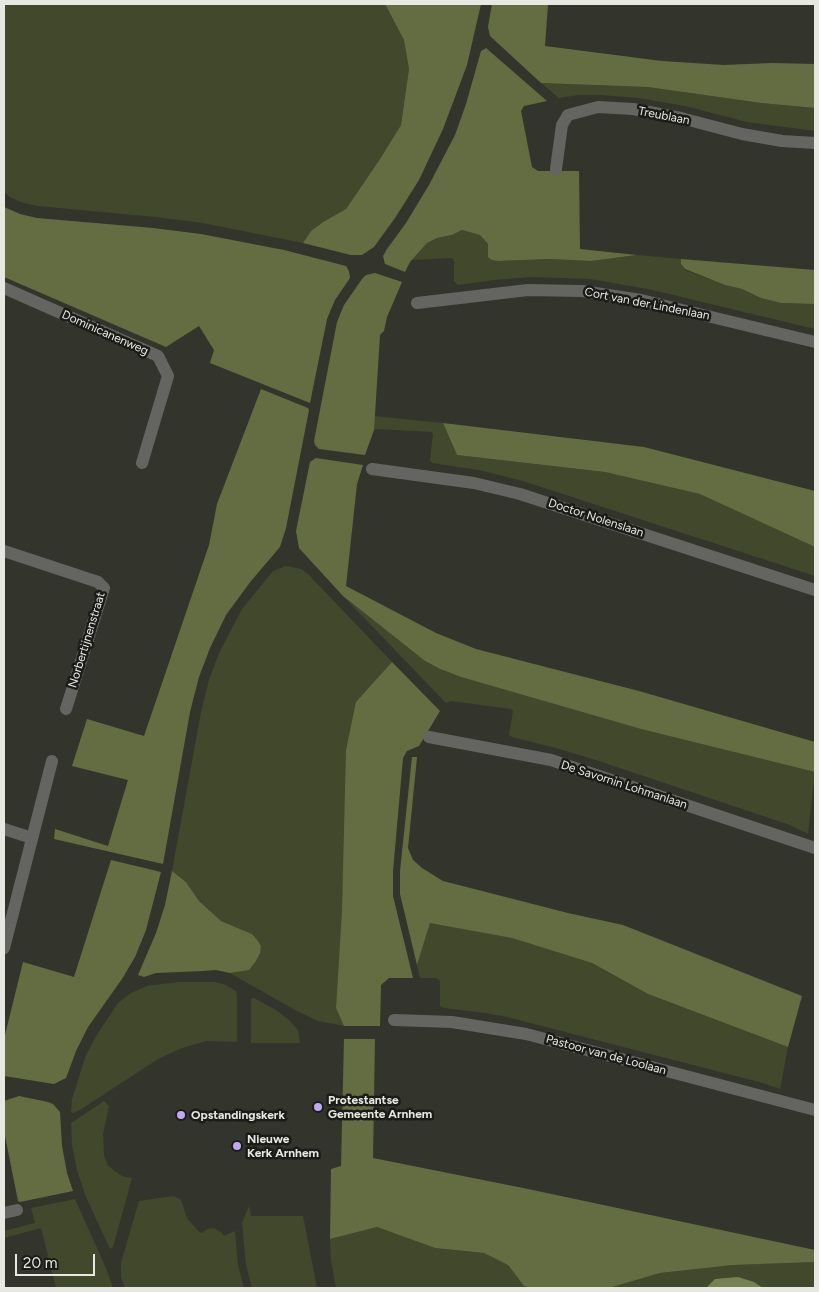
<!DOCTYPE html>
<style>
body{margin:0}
#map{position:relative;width:819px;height:1292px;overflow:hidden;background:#33352c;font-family:Figtree,sans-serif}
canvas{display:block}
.frame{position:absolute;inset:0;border:5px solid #e7e8e2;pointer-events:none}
.scale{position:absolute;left:15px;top:1254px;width:80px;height:22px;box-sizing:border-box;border:2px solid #e7e8e2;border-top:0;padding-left:6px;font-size:15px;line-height:18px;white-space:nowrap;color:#e7e8e2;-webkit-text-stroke:4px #1b1c18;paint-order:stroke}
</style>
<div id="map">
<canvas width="819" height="1292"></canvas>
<div class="frame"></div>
<div class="scale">20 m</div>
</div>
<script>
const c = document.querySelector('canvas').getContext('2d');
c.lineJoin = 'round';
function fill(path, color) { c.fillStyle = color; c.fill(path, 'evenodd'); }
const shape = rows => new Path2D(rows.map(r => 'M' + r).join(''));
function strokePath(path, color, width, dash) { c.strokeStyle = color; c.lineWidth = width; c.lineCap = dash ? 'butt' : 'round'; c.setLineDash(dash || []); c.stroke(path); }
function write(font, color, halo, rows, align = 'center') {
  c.font = font + ' Figtree,sans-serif'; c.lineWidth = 5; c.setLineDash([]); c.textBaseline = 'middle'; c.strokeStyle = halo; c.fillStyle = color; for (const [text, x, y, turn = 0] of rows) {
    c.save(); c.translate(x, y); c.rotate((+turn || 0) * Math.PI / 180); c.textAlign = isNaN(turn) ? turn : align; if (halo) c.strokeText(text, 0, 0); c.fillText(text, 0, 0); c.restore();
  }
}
const green = shape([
 [4,4,385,4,404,40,409,69,401,125,380,159,346,209,323,222,311,231,303,243,203,223,155,217,38,206,24,203,11,198,4,192],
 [541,83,648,87,761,103,815,108,815,131,747,122,685,106,638,98,600,95,578,95,559,98],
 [462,230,480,235,488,244,492,260,498,261,550,259,591,261,637,255,681,259,681,264,685,270,725,285,742,289,761,298,781,303,815,304,815,329,648,289,590,279,530,277,494,280,458,285,454,281,454,261,452,258,412,260,427,243,437,238,452,235],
 [374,416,443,423,457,455,605,472,701,494,815,547,815,576,523,481,479,470,432,463,430,460,433,434,432,432,376,429,374,430],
 [286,566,301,569,308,574,392,662,357,702,336,1008,344,1026,318,1021,295,1010,230,973,239,972,256,961,261,946,252,934,221,921,199,901,186,882,172,871,201,712,209,680,219,653,242,609,273,571],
 [343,596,425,661,440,669,461,677,641,729,815,772,808,834,790,825,599,761,556,748,512,737,509,735,513,711,511,709,451,701,446,703],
 [430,922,512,938,592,963,648,994,788,1047,780,1089,763,1083,507,1017,485,1013,444,1008,440,1006,440,981,436,978,420,978,417,965],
 [178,982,215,982,226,985,236,991,237,996,237,1042,206,1041,182,1048,158,1059,80,1110,73,1113,71,1112,72,1099,86,1055,98,1033,118,1003,131,993,147,986],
 [254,998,276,1010,289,1020,298,1030,300,1043,251,1043,251,999],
 [104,1101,109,1106,103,1134,104,1155,107,1164,113,1170,122,1176,132,1178,113,1247,110,1249,86,1197,77,1170,72,1145,71,1123],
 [174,1196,181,1200,187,1218,199,1232,202,1233,207,1229,214,1228,222,1233,224,1236,235,1231,238,1265,244,1288,125,1288,121,1277,121,1263,139,1201],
 [75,1199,106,1268,113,1288,56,1288,41,1228,4,1238,4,1231,35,1223,31,1208],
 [249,1206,251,1216,303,1216,317,1288,252,1288,246,1265,242,1223],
 [377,1227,435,1248,484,1253,508,1265,524,1286,531,1288,336,1288,331,1261,330,1239],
 [815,1262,815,1288,763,1288,754,1282,707,1286,706,1288,609,1288,660,1273,733,1265]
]);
const forest = shape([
 [385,4,481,4,467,65,443,129,419,180,395,218,374,247,362,255,351,255,303,243,311,231,323,222,346,209,380,159,401,125,409,69,404,40],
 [492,4,548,4,545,46,662,61,724,65,772,63,815,64,815,108,761,103,648,87,541,83,490,36,488,27],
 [486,48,547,101,524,106,521,111,532,167,538,171,579,171,580,249,637,255,591,261,550,259,498,261,492,260,488,257,488,244,480,235,462,230,452,235,437,238,427,243,410,262,405,272,385,264,383,256,387,249,406,223,429,185,455,135,466,104,481,51],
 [4,207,20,214,37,218,153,228,201,234,284,250,346,266,349,271,350,278,335,300,327,319,310,403,210,363,214,350,199,326,166,347,4,277],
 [681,259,815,270,815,304,781,303,761,298,742,289,725,285,685,269,681,264],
 [375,273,402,282,387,317,384,331,380,335,374,430,365,455,319,449,315,445,314,441,337,322,344,305,362,279,366,275],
 [261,389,308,408,309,410,286,528,280,547,251,581,226,615,210,648,199,677,190,712,163,864,54,839,55,829,108,846,128,780,72,766,87,719,144,736,209,545,217,504],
 [443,423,644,447,815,491,815,547,700,494,605,472,457,455],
 [316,458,363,465,357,484,346,586,436,633,476,649,639,691,815,742,815,772,641,729,461,677,440,669,425,661,343,596,299,548,296,531,310,462],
 [392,662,440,711,419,746,407,751,403,758,393,871,393,896,413,978,389,978,381,985,380,1026,344,1026,336,1008,342,911,346,750,356,702],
 [412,757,417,757,408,848,413,860,422,868,443,881,568,913,623,925,802,996,788,1047,648,994,592,963,512,938,430,923,417,965,400,894,400,871],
 [111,860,161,872,146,930,135,957,122,979,88,1027,76,1051,66,1078,54,1084,4,1076,4,1039,23,962,74,977],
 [172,871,186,882,199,901,221,921,252,934,258,941,261,946,260,953,256,961,249,970,230,973,216,970,203,971,156,973,144,977,138,975,156,933,165,905],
 [344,1039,375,1039,373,1158,528,1189,815,1250,815,1262,733,1265,660,1273,609,1288,531,1288,524,1286,508,1265,484,1253,435,1248,377,1227,330,1239,331,1169,341,1166],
 [19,1096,48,1102,53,1104,60,1112,62,1146,67,1173,73,1191,20,1202,18,1201,4,1131,4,1101]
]);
const water = shape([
 [738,1277,754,1282,763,1288,706,1288,715,1279]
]);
const minor = shape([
 [556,169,562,125,568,115,598,107,633,109,681,118,742,134,782,141,815,143],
 [4,288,158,356,168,376,142,463],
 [417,303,528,290,582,291,641,300,815,342],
 [372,469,474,483,520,494,815,590],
 [4,551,98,582,104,588,66,709],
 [429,737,551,760,815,848],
 [4,829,32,838],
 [4,948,52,761],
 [394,1020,452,1022,526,1034,815,1110],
 [4,1213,17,1210]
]);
const markers = [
 [318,1107,5,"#c0a8f4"],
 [181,1115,5,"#c0a8f4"],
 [237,1146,5,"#c0a8f4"]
];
const streetNames = [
 ["Treublaan",664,116,11],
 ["Cort van der Lindenlaan",647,304,11],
 ["Dominicanenweg",105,333,24],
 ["Doctor Nolenslaan",596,518,18],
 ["Norbertijnenstraat",87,640,-73],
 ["De Savornin Lohmanlaan",624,785,18],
 ["Pastoor van de Loolaan",606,1055,15]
];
const poiNames = [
 ["Protestantse",328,1100],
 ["Gemeente Arnhem",328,1114],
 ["Opstandingskerk",191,1115],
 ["Nieuwe",247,1139],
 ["Kerk Arnhem",247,1153]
];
fill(green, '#42482c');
fill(forest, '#646d41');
fill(water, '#778154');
strokePath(minor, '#646561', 12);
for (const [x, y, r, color] of markers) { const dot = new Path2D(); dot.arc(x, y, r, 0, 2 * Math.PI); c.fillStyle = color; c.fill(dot); strokePath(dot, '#1b1c18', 2); }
write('12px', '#e7e8e2', '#1b1c18', streetNames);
write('bold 12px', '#e7e8e2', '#1b1c18', poiNames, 'left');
</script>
